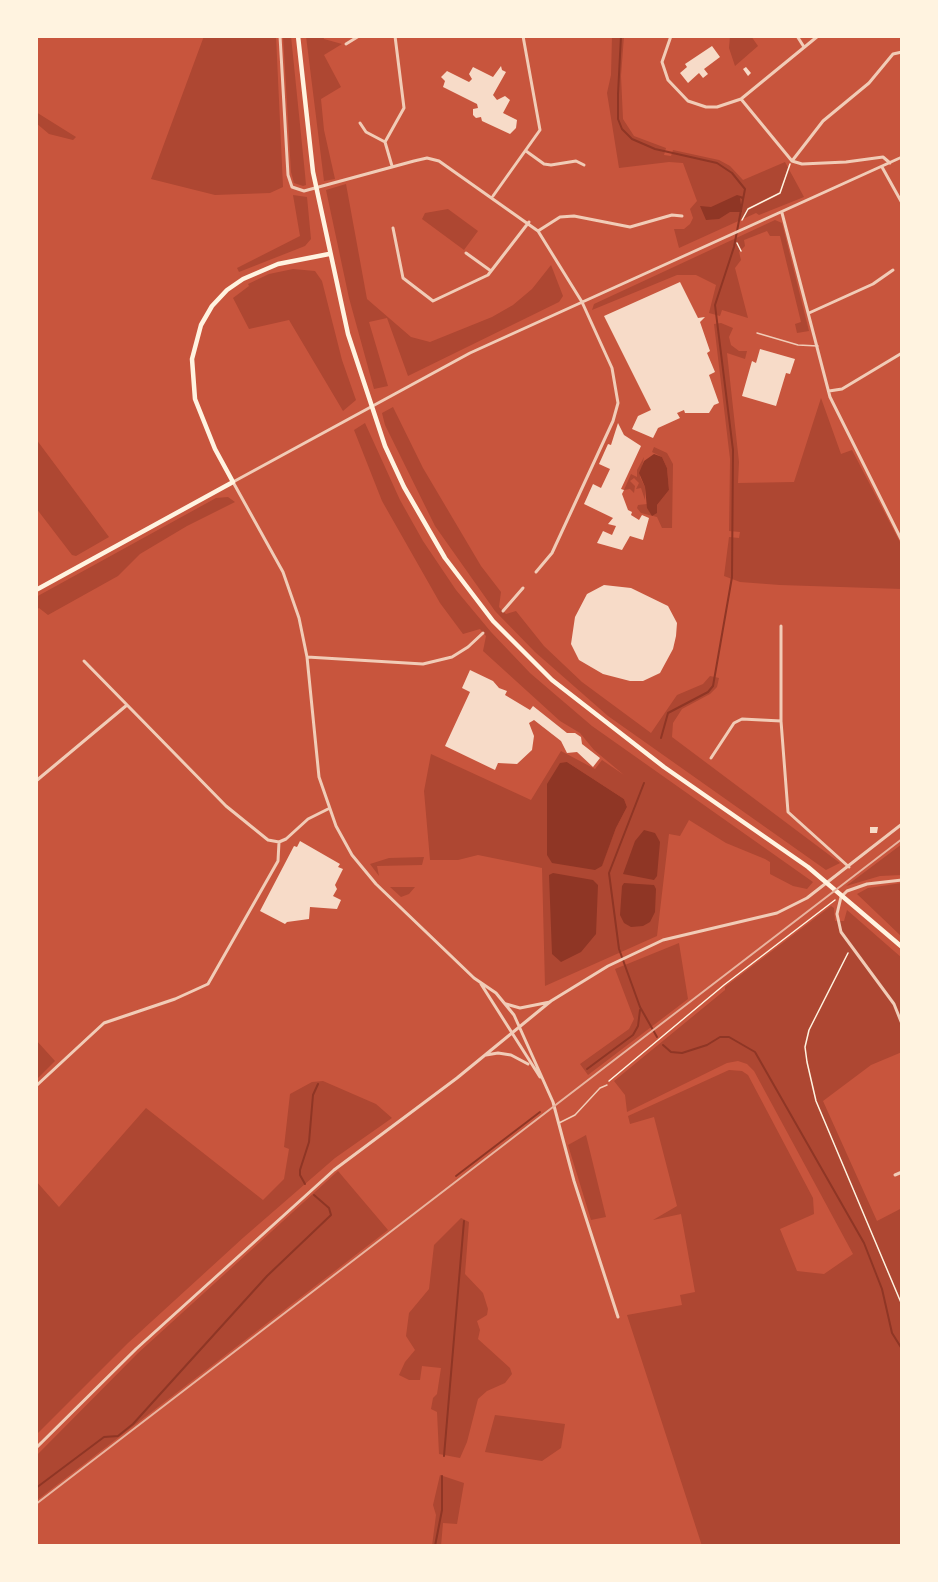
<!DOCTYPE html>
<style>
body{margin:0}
#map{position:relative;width:938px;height:1582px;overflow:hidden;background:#c8553d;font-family:Poppins,sans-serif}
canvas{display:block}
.frame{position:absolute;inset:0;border:38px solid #fff3e0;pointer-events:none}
</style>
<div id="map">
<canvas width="938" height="1582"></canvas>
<div class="frame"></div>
</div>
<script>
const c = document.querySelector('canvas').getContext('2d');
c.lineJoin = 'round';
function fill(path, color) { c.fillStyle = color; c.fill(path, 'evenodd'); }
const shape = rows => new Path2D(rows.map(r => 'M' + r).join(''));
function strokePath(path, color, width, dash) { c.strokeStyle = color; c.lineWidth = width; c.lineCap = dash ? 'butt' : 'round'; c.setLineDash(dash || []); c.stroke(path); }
const green = shape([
 [204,36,276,36,283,187,270,193,215,195,151,179],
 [283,36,291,36,305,174,306,185,303,186,294,183,291,172],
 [306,36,323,36,324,39,342,44,324,55,341,87,321,99,324,130,335,179,324,181],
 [612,36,624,36,621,76,623,119,634,136,666,148,664,155,671,156,673,150,719,160,730,166,743,180,785,162,804,197,759,215,756,213,679,248,674,229,684,229,690,224,693,218,690,209,697,201,683,163,669,162,619,168,607,93,611,75],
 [730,36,751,36,758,46,735,66,729,48],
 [36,112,76,137,73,140,49,134,36,123],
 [346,184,367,299,411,337,430,342,492,317,513,305,532,289,551,265,563,296,559,302,408,376,387,318,369,322,388,386,374,389,349,298,326,190],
 [293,195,307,197,311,239,305,246,239,272,237,268,300,236],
 [448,209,478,231,464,250,422,219,425,213],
 [775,220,782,223,809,331,797,333,795,324,801,322,780,236,770,236,767,231,744,240,745,246,739,252,741,260,735,268,748,318,722,310,720,316,709,313,716,285,696,275,677,275,592,310,594,304],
 [293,269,315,271,322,281,342,360,356,400,343,411,289,320,249,329,233,298,249,286,248,284,269,274],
 [721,323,733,328,729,337,731,345,739,351,747,351,745,359,727,353,739,462,738,483,794,482,821,398,841,454,852,450,902,546,902,589,780,585,740,582,724,576,729,537,739,538,740,532,729,531,730,459,714,324],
 [393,407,423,468,481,566,501,592,499,607,506,614,516,611,544,646,582,682,651,733,677,695,703,684,710,676,719,678,717,687,710,694,682,709,673,723,672,737,840,863,826,870,608,716,535,652,495,611,435,526,385,425,382,413],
 [365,423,400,500,423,541,456,590,491,632,530,673,592,726,813,882,807,889,793,886,770,874,770,862,765,859,726,843,689,820,680,836,669,834,657,936,545,986,542,868,478,855,458,860,430,860,424,791,431,754,531,800,561,751,595,769,602,760,624,775,594,750,580,733,560,721,483,651,486,636,480,629,463,634,440,603,382,501,354,430],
 [567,762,624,799,627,807,616,828,602,865],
 [36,439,109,537,76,556,72,555,36,508],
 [654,447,667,453,673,464,672,528,662,528,657,517,641,513,637,508,638,505,647,504,657,513,657,505,669,490,667,468,662,457,652,452],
 [644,457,640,477,645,487,645,500,641,488,636,489,639,483,634,478,630,481,635,486,634,493,630,489,624,490,631,474,637,477,637,470],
 [228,497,235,502,187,526,140,554,118,576,48,615,39,608,36,610,36,597,216,498],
 [902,844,902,875,880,876,846,886],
 [424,857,422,865,377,866,379,876,370,864,389,858],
 [902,883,902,937,857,894,868,888],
 [390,887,415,887,409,894,401,897],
 [831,906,834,908,835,921,844,921,847,910,902,958,902,1052,871,1065,823,1101,877,1221,902,1208,902,1546,702,1546,627,1315,682,1305,680,1295,695,1292,681,1214,653,1220,677,1206,654,1117,630,1124,628,1116,729,1070,742,1071,748,1075,813,1198,814,1214,780,1229,797,1271,824,1274,853,1254,754,1071,747,1064,738,1061,727,1063,627,1112,625,1095,614,1081,725,990,725,987],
 [679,943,688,999,588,1075,580,1064,629,1029,634,1019,615,969],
 [36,1040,55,1061,36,1080],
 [323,1081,376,1104,392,1118,335,1158,244,1237,128,1343,36,1435,36,1181,59,1207,146,1108,263,1200,284,1179,289,1149,284,1147,290,1094,312,1082],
 [586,1135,606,1217,591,1220,568,1145],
 [338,1171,388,1230,36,1501,36,1456,138,1353],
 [461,1218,469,1222,465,1274,483,1293,488,1309,487,1315,477,1321,480,1330,478,1339,510,1368,512,1374,505,1383,487,1391,478,1399,467,1442,460,1458,439,1454,437,1412,431,1409,433,1398,437,1394,441,1368,422,1366,420,1380,409,1380,399,1375,405,1362,415,1350,406,1336,409,1313,429,1289,434,1245],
 [495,1415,565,1424,561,1448,542,1461,485,1452],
 [440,1475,464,1483,457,1524,443,1523,441,1546,432,1546,436,1515,433,1505]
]);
const water = shape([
 [737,195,744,197,744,200,740,198,742,212,730,212,719,219,706,220,700,206,711,207],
 [654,454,662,457,667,468,669,490,657,505,657,513,652,516,647,508,645,487,639,473,644,461],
 [567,762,624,799,627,807,616,828,602,866,595,870,552,863,547,855,547,784,560,763],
 [644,830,655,833,660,842,657,876,654,880,623,874,635,841],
 [553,873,593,880,598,885,596,934,581,952,561,962,552,954,549,875],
 [624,883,654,885,656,889,655,912,650,922,643,926,631,927,624,923,620,915,622,886]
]);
const stream = shape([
 [621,36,618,94,618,119,622,129,632,139,655,149,717,163,732,173,745,189,734,247,715,305,733,450,732,577,713,686,708,692,668,713,661,738],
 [644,783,609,873,619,949,640,1007,657,1037],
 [663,1045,671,1052,682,1053,707,1045,720,1037,729,1037,755,1052,864,1243,882,1289,892,1333,902,1349],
 [587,1069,633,1035,638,1026,640,1010],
 [456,1176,540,1112],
 [305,1184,300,1175,300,1170,309,1142,313,1095,318,1084],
 [444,1456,464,1221],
 [36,1488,104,1437,118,1436,133,1424,267,1276,331,1215,329,1208,314,1195],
 [435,1546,442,1510,442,1476]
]);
const building = shape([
 [712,46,720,57,704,69,708,74,703,78,699,73,688,83,680,73,687,67,685,64],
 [501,66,502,70,506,72,493,95,497,100,505,96,510,100,503,113,517,120,516,128,510,134,482,121,481,117,476,118,473,115,473,109,478,108,477,104,443,87,445,81,441,77,447,71,469,82,472,79,469,74,473,67,493,77],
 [746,67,751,73,748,76,743,69],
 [680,282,698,318,705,317,700,322,710,351,707,353,715,372,709,375,719,403,714,405,709,413,685,413,684,410,677,413,680,418,658,428,653,438,632,429,638,416,651,410,604,316],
 [760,349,795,359,790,374,786,373,776,406,742,396,752,361,756,363],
 [618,423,624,435,641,446,621,489,624,490,622,494,628,510,632,512,631,515,639,520,642,515,649,518,643,540,630,536,622,550,597,543,603,531,612,535,616,526,608,524,613,518,584,504,593,484,601,488,610,469,599,464,608,444,611,445],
 [604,585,631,588,668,606,677,623,676,636,673,649,660,673,643,681,630,681,603,674,579,660,571,644,575,617,587,594],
 [470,670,493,681,499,688,507,691,505,695,530,710,533,706,567,733,575,733,581,737,582,744,600,758,593,767,577,752,567,753,561,741,534,720,529,723,534,736,532,750,517,764,498,763,495,770,445,746,470,692,462,688],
 [870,827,878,827,877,833,870,833],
 [300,841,340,864,338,867,343,869,335,885,337,889,333,896,341,900,337,909,310,907,309,919,287,922,285,924,260,911,294,846,297,847]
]);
const path = shape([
 [742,220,748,209,780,193,790,164],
 [737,243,741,251],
 [848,953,809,1030,805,1047,807,1062,816,1101,902,1305],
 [609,1081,724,985,835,900]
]);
const service = shape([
 [757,333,798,345,818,346],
 [559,1123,575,1115,600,1088,607,1085]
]);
const minor = shape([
 [280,36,288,175,292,187,304,191,414,161,427,158,439,161,538,231,582,302,612,368,618,403,613,421,552,553,536,572],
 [671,36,662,62,668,80,688,101,706,107,717,107,741,99,818,36],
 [797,36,804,47],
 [346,44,359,36],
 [741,99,792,161,802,164,846,162,883,157,890,163],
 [360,123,366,132,385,142],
 [526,151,544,164,551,165,576,161,584,165],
 [792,161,823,121,869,83,893,54,902,52],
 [392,166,385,142,404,108,395,36],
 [882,167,902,203],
 [493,196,540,130,523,36],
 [782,213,830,397,902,541],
 [393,228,403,278,433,301,488,275,529,222],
 [538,231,560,217,574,216,630,227,672,215,682,216],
 [466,253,491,271],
 [809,313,873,284,893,270],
 [829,391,842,389,902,353],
 [503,611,523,588],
 [781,626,781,721,788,812,849,867],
 [307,657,423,664,452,657,468,647,483,633],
 [84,661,226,806,268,840,279,842,286,839,308,819,328,809],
 [711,758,734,723,742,719,781,721],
 [36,781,127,705],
 [902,880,867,884,847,891,841,897,837,914,841,932,894,1004,902,1024],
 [481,984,540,1077],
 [506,1004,520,1008,550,1002],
 [486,1055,498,1053,511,1055,528,1064],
 [36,1086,104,1023,175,999,208,984,278,861,279,842],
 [895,1175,902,1172],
 [618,1317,574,1181,553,1102,514,1015,496,993,474,978,376,884,352,855,336,826,319,777,307,657,299,618,283,572,233,482,470,353,902,157],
 [36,1448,136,1349,334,1170,457,1078,551,1001,608,966,663,940,777,913,807,898,902,824]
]);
const secondary = shape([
 [298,36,313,172,348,334,385,446,404,487,445,558,493,621,552,680,664,767,808,867,902,947],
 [36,590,233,482,215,449,195,399,192,359,201,325,212,306,227,290,243,279,278,264,329,254]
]);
const rail = shape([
 [36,1504,902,839]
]);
fill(green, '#ae4732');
fill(water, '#8f3625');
strokePath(stream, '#8f3625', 2);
fill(building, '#f7dbc8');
strokePath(path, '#fff3e0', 1.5);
strokePath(service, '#f1ccb7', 1.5);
strokePath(minor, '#f1ccb7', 3);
strokePath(secondary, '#fff3e0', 4.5);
strokePath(rail, '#e9b49f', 2);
</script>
